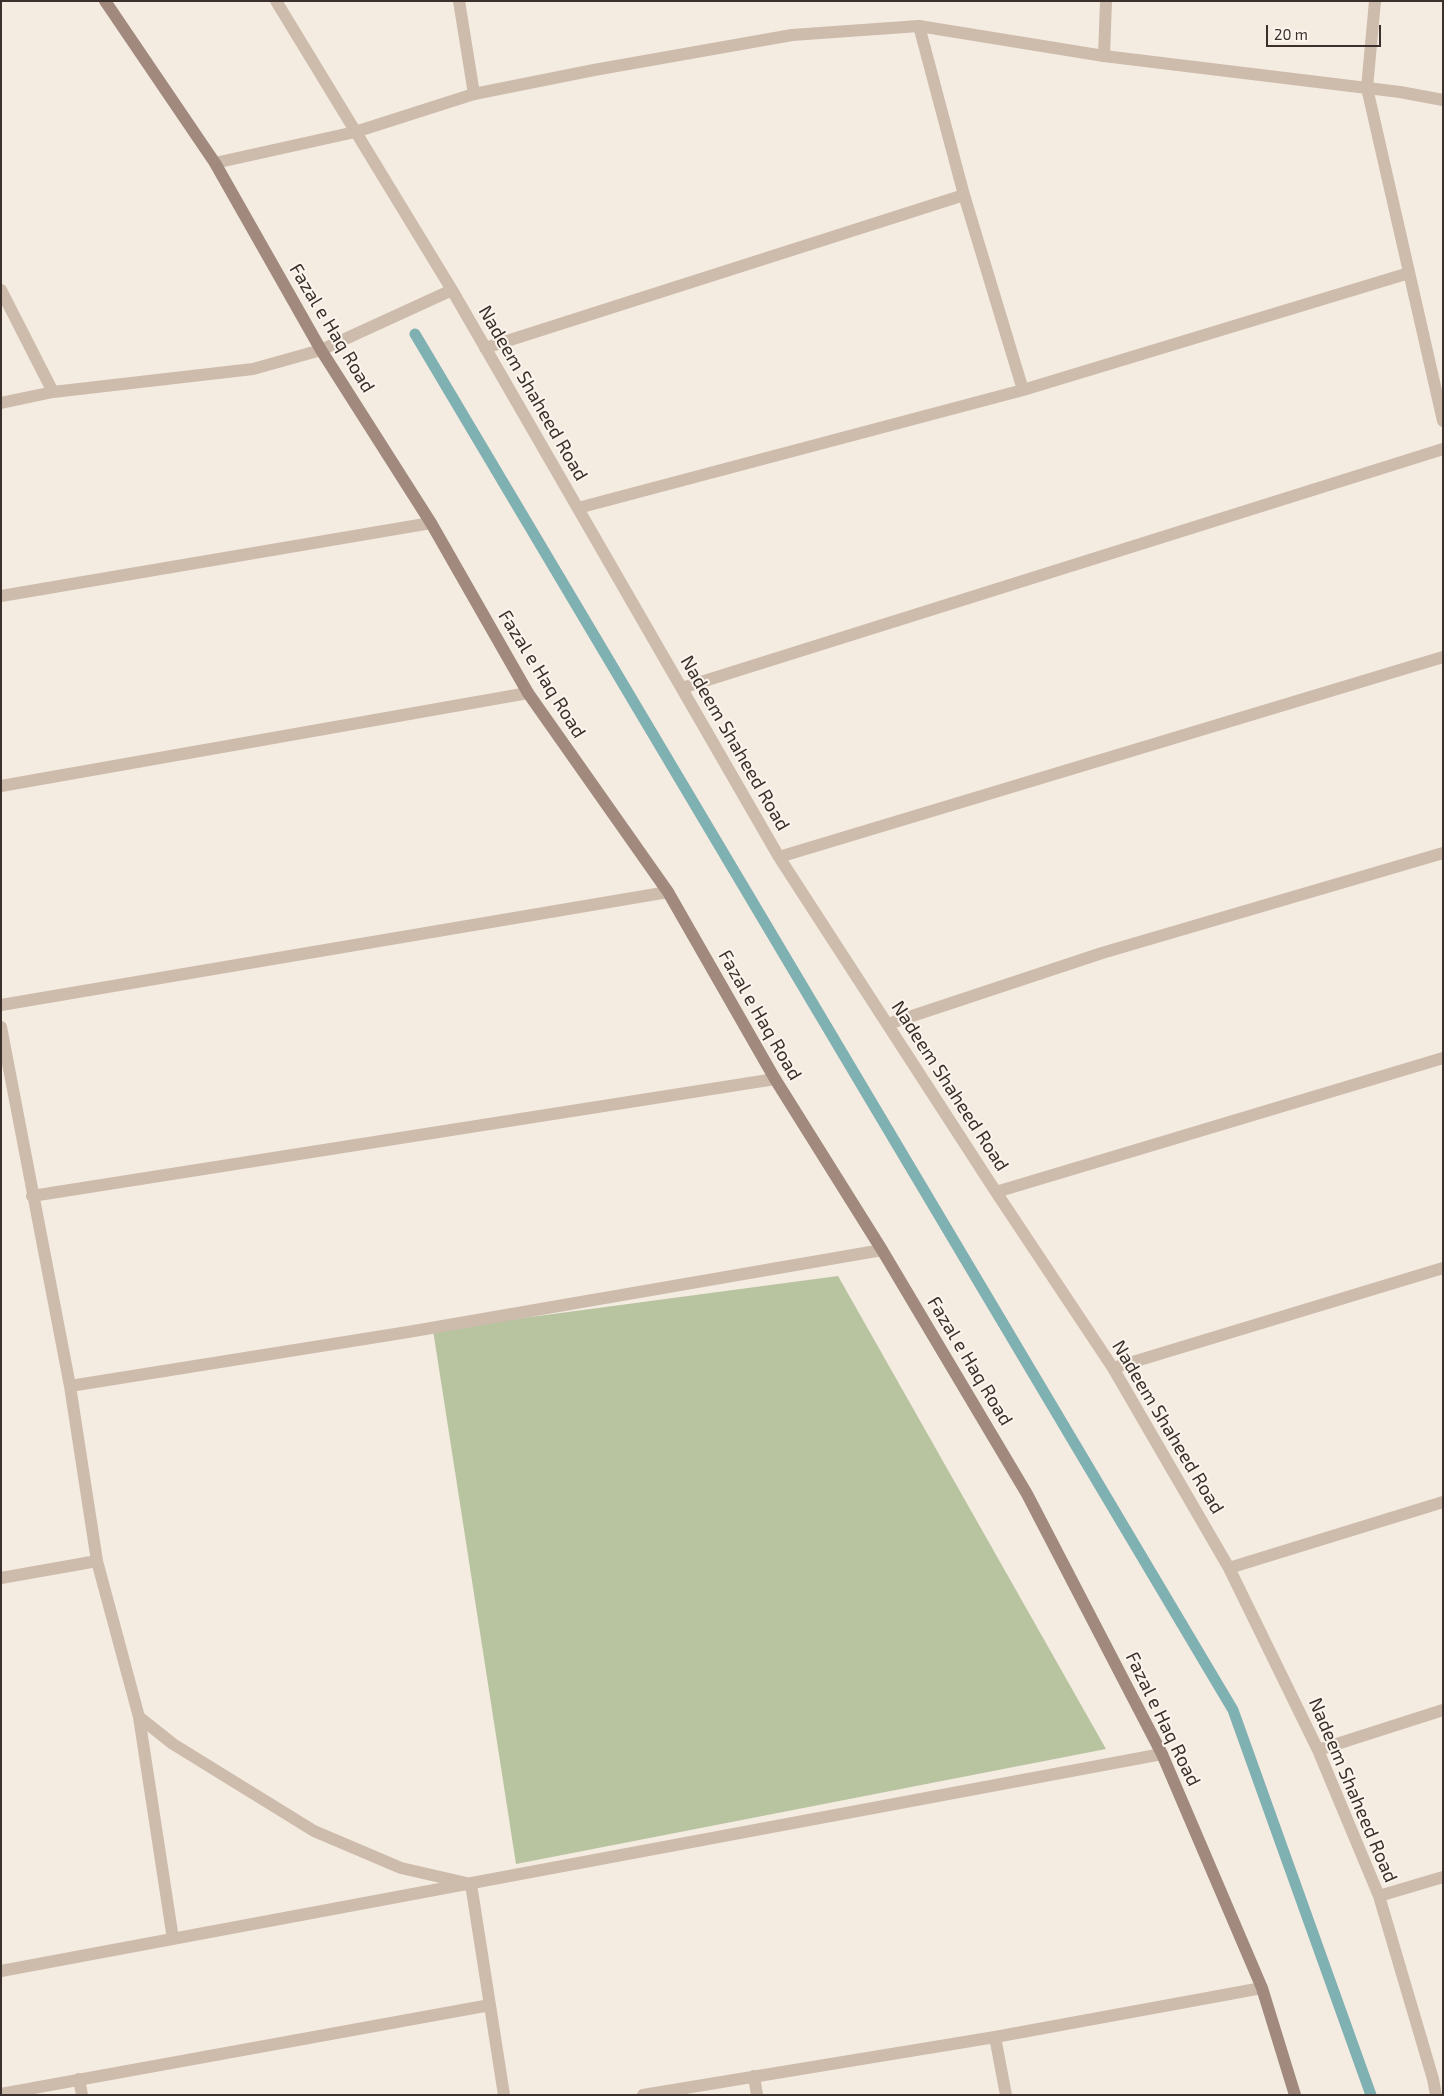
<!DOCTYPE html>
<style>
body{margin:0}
#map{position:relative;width:1444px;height:2096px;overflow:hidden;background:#f4ebe1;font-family:"Exo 2",sans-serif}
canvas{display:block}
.frame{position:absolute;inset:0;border:2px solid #3b302b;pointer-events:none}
.scale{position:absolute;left:1266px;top:25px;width:115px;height:22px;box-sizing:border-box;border:2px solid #3b302b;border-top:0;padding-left:6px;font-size:15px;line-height:18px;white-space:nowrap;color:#3b302b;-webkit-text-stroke:4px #fbf5ee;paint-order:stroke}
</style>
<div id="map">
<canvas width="1444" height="2096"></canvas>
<div class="frame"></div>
<div class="scale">20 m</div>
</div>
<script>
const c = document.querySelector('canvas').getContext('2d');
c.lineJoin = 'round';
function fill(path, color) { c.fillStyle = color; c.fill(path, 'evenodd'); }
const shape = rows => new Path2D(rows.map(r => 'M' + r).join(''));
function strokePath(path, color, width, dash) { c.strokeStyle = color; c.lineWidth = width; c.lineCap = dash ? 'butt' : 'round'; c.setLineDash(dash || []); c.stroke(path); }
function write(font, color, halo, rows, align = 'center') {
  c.font = font + ' "Exo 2",sans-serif'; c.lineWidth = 4; c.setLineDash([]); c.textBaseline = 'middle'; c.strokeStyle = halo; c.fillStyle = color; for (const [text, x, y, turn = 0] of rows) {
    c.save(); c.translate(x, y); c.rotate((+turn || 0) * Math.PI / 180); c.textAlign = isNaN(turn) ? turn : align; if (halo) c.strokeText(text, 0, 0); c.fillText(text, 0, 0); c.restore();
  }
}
const green = shape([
 [838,1276,1106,1749,516,1864,433,1330]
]);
const stream = shape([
 [415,334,1233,1710,1371,2095]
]);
const minor = shape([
 [276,1,452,290,779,857,996,1192,1113,1368,1229,1568,1318,1750,1379,1896,1433,2079,1436,2095],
 [459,1,474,94],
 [919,26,964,195,1023,390],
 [1104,56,1106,1],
 [1367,88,1443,421],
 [1,290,53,392],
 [485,348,964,195],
 [1,403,53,392,253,369,321,350,452,290],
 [578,508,1023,390,1409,273],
 [1,596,431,523],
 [682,688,1443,449],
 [1,786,528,693],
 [779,857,1443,657],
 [1,1005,668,892],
 [888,1024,1102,953,1443,853],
 [1,1027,70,1386,97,1561,139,1717,173,1939],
 [996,1192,1443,1058],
 [32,1196,775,1079],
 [1113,1368,1443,1268],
 [70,1386,408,1332,882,1250],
 [1229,1568,1443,1502],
 [1,1578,97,1561],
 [139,1717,173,1744,314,1831,401,1868,471,1884,504,2095],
 [1318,1750,1443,1710],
 [1379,1896,1443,1877],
 [1,1971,1162,1754],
 [995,2037,1006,2095],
 [754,2076,757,2095],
 [79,2079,82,2095],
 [1,2094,490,2005],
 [643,2095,995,2037,1262,1988]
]);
const tertiary = shape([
 [1367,88,1375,1],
 [215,163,355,132,474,94,594,70,792,35,919,26,1104,56,1400,92,1443,100]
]);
const secondary = shape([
 [105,1,215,163,321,350,431,523,528,693,668,892,775,1079,882,1250,1027,1494,1162,1754,1262,1988,1295,2095]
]);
const streetNames = [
 ["Fazal e Haq Road",332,328,59],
 ["Nadeem Shaheed Road",533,393,60],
 ["Fazal e Haq Road",542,674,58],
 ["Nadeem Shaheed Road",735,743,60],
 ["Fazal e Haq Road",760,1015,60],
 ["Nadeem Shaheed Road",950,1086,57],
 ["Fazal e Haq Road",970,1361,59],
 ["Nadeem Shaheed Road",1168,1427,59],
 ["Fazal e Haq Road",1163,1719,64],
 ["Nadeem Shaheed Road",1353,1790,67]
];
fill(green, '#b8c4a0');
strokePath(stream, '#7fb0b2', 11);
strokePath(minor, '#cdbbac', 12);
strokePath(tertiary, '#cdbbac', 12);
strokePath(secondary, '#a18a7d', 12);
write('19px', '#3b302b', '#fbf5ee', streetNames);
</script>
